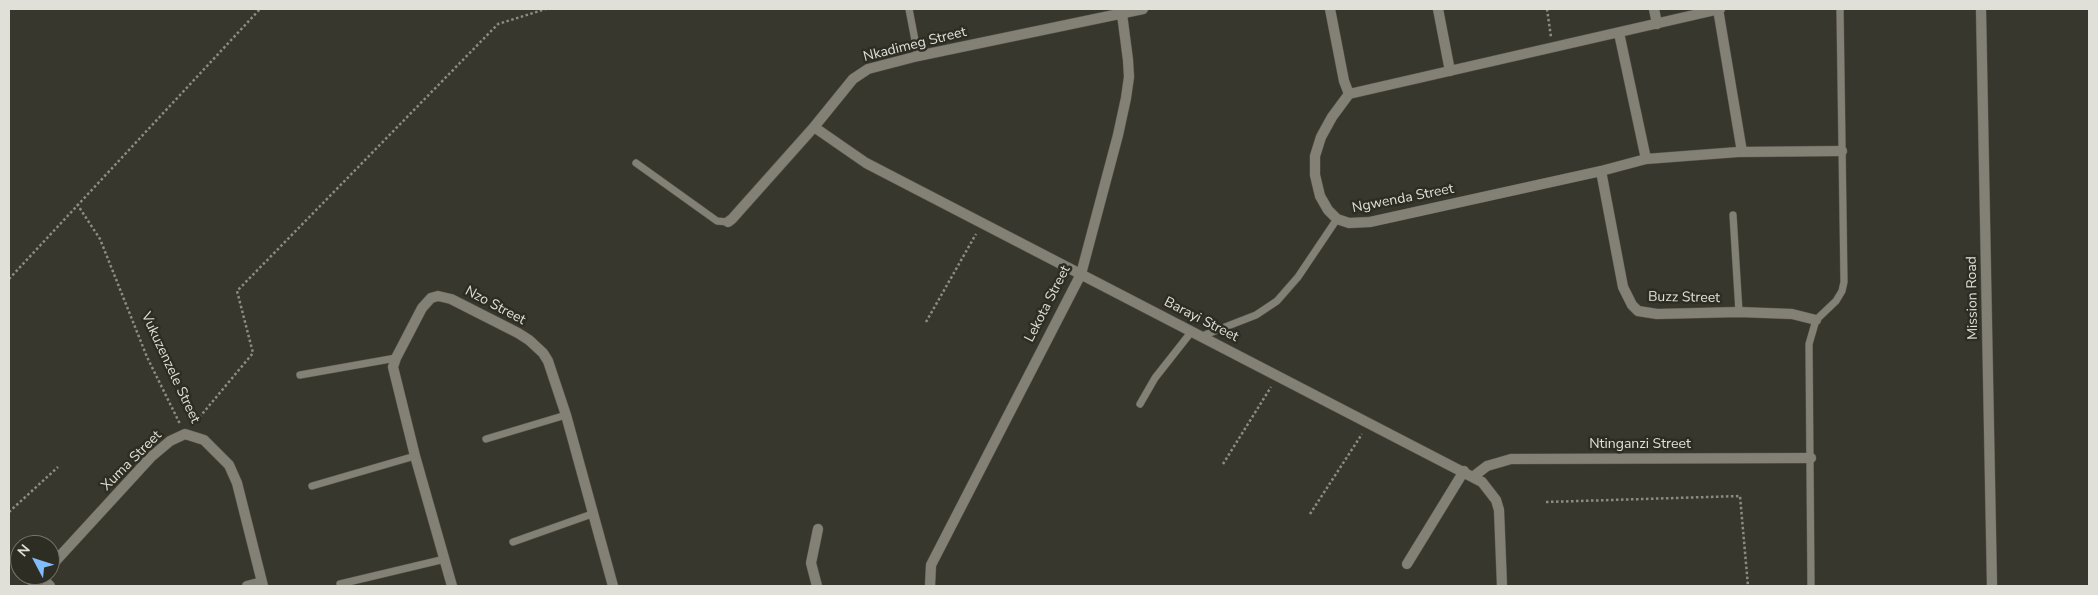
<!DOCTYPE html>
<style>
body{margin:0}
#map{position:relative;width:2098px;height:595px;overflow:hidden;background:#38372d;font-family:"Nunito Sans",sans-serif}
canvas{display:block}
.frame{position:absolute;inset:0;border:10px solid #e0dfd8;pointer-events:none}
.north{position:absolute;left:10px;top:535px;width:50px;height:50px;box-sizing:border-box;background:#2e2d23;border:1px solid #75746b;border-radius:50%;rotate:310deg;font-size:14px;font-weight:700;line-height:20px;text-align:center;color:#e0dfd8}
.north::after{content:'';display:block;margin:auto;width:18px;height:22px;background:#81bdfa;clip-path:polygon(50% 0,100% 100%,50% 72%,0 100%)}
</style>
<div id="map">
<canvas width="2098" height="595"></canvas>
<div class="frame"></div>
<div class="north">N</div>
</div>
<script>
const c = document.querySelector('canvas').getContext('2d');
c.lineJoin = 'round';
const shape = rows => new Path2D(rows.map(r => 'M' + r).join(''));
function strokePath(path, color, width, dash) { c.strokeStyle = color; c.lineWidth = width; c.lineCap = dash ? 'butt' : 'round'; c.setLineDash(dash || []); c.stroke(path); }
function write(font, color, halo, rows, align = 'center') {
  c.font = font + ' "Nunito Sans",sans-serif'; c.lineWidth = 5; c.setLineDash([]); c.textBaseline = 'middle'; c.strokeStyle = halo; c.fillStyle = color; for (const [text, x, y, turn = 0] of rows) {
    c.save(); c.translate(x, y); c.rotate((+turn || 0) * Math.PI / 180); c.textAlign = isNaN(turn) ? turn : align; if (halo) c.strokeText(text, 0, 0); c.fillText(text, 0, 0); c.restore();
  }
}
const path = shape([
 [1547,9,1551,37],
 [77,204,100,239,147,357,180,424],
 [9,279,260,9],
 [926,322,976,234],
 [193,425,253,353,237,291,498,24,546,9],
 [1223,464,1271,387],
 [1546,502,1740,496,1748,586],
 [9,512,58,467],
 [1310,514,1362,434]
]);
const service = shape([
 [909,9,918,56],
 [636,163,717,221,728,222],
 [1733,215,1739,312],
 [1202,336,1256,315,1277,301,1298,277,1337,219],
 [300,375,396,358],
 [1140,404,1155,378,1192,331],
 [486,439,566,415],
 [312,486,415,456],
 [513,542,592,514],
 [340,584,445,559],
 [1811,586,1809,344,1816,320,1836,301,1842,291,1844,282,1840,9]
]);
const minor = shape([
 [1330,9,1344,81,1349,94],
 [1438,9,1450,71],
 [1654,9,1657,24],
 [1718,9,1742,152],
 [1720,9,1349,94,1332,117,1321,137,1315,156,1315,175,1320,196,1328,210,1337,219,1349,223,1370,222,1601,171,1646,159,1738,152,1842,151],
 [1619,33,1646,159],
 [814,127,866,163,1482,482,1496,500,1499,510,1502,586],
 [1601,171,1623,287,1632,305,1638,311,1657,314,1739,312,1792,314,1816,320],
 [728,222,732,219,814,127,853,79,868,69,918,56,1143,9],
 [1474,476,1487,466,1511,459,1811,458],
 [1407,564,1464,471],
 [50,567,151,457,170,441,185,434,204,440,229,465,237,483,263,586],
 [41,577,50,586],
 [33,586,43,575],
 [247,586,262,582],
 [452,586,415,456,393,367,396,358,422,308,431,298,438,296,451,299,518,333,529,340,543,353,548,361,566,415,613,586],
 [817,586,811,563,818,529],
 [930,586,931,565,1081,274,1118,135,1126,98,1129,77,1128,60,1122,14]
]);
const tertiary = shape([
 [1981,9,1992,586]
]);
const streetNames = [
 ["Nkadimeg Street",915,45,-14],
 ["Ngwenda Street",1403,199,-11],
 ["Buzz Street",1684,298,1],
 ["Mission Road",1973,298,-91],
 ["Lekota Street",1048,304,-63],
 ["Nzo Street",495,306,28],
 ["Barayi Street",1201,320,27],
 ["Vukuzenzele Street",170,368,65],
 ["Ntinganzi Street",1640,445],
 ["Xuma Street",132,461,-45]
];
strokePath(service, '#56544c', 8);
strokePath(minor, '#56544c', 11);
strokePath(tertiary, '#56544c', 11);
strokePath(path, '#8d8c84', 2.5, [2.5, 2.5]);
strokePath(service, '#838176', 7);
strokePath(minor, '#838176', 10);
strokePath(tertiary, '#838176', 10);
write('14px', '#e0dfd8', '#2e2d23', streetNames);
</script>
